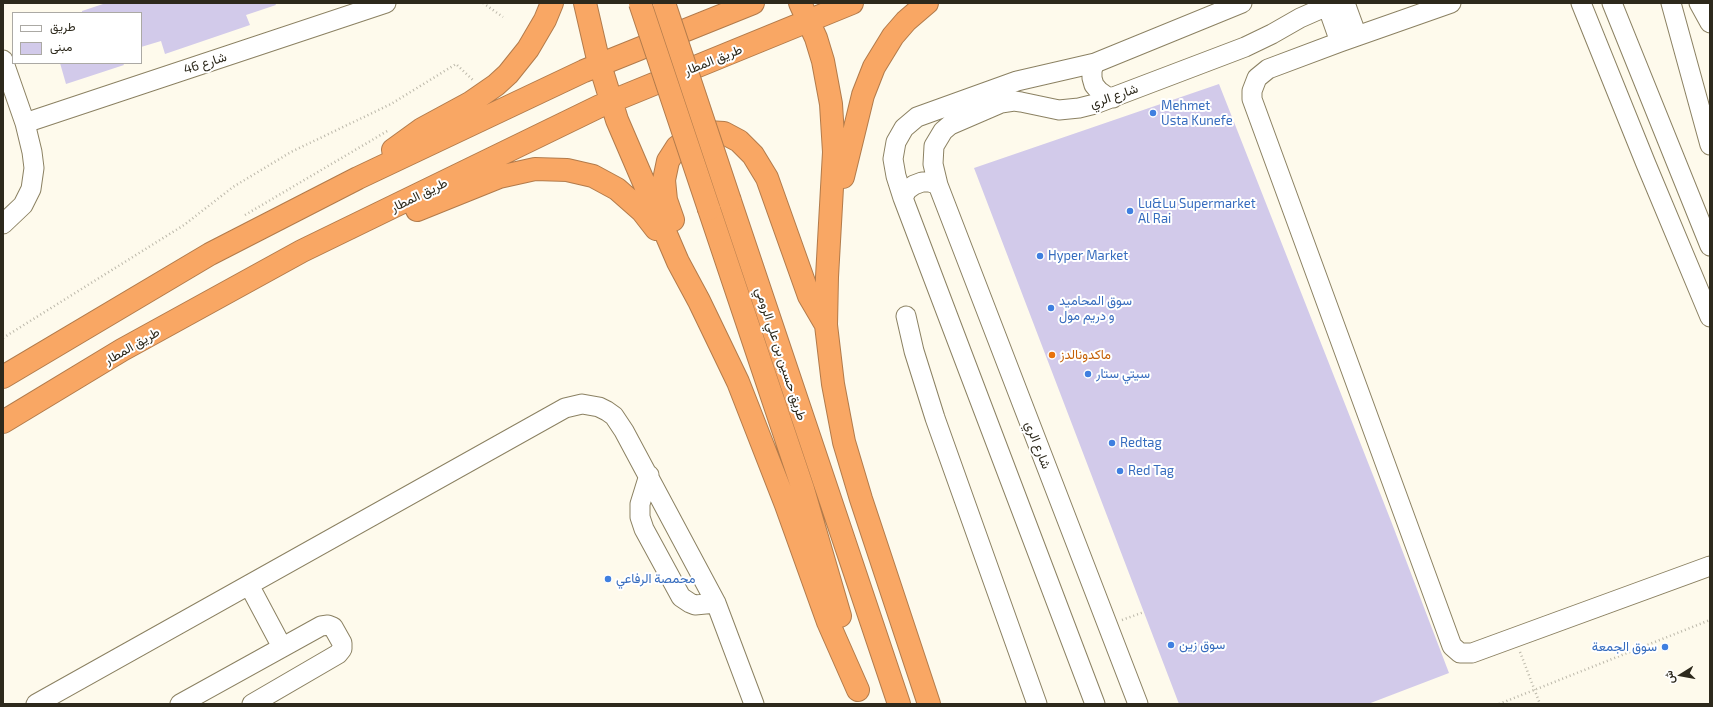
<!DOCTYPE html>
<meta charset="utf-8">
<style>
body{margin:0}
#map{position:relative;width:1713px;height:707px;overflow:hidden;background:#fefaec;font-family:"Exo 2",Vazirmatn,sans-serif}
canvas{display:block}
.frame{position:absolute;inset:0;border:4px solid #2d291c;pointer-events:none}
.legend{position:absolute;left:12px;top:12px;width:130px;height:52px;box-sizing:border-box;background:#fff;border:1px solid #aba9a4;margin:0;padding:5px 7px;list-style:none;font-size:12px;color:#2d291c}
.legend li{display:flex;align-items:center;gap:8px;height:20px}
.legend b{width:20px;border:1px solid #aba9a4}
.north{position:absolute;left:1661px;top:655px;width:40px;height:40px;-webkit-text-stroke:3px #fff;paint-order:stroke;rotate:259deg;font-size:11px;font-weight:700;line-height:16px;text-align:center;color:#2d291c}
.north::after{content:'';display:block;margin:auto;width:14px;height:18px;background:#2d291c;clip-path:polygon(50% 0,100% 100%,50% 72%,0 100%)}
</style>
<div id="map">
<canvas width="1713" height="707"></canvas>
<div class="frame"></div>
<ul class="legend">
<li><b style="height:5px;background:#fff"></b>طريق</li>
<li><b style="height:11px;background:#d2caea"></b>مبنى</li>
</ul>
<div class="north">ش</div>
</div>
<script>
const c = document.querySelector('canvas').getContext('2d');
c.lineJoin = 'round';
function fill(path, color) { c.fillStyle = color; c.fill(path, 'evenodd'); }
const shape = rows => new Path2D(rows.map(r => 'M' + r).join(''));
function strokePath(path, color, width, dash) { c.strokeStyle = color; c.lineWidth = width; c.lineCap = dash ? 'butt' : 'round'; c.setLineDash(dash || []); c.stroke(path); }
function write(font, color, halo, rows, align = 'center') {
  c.font = font + ' "Exo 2",Vazirmatn,sans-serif'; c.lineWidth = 4; c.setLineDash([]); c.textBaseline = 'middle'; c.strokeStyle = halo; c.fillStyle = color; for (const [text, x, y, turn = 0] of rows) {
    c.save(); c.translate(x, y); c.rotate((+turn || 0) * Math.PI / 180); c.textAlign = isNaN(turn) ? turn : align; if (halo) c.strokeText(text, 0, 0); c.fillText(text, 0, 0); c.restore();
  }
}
const building = shape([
 [106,3,275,3,276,5,246,15,250,25,165,54,161,41,141,47,141,13,82,13,82,11],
 [60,63,123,63,124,65,66,84],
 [1219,84,1391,521,1449,673,1368,704,1179,704,974,168]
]);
const path = shape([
 [483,3,503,17],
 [245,215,389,130],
 [3,338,184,225,233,187,291,152,391,104,456,64,473,80],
 [1122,620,1144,612],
 [1520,652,1540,704],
 [1499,704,1710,620]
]);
const minor = shape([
 [1345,3,1357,36],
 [1451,3,1340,42,1268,69,1257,78,1252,91,1252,99,1452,646,1460,653,1472,653,1710,566],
 [1581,3,1646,164,1710,317],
 [1612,3,1710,246],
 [1671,3,1710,145],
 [1699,3,1710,23],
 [1327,5,1340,42],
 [3,60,25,123,32,152,34,168,31,189,23,205,3,224],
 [1095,63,1092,70,1092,78,1094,85,1099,91,1106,96,1113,98],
 [25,123,386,3],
 [903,198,907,190,914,185,922,182,930,182,938,185],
 [906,316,914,351,935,418,1037,704],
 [649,475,640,504,640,517,644,529,681,597,690,603,695,605,716,603],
 [249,585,282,647],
 [36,704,565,408,582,404,599,407,607,411,614,416,624,431,716,603,754,704],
 [180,704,321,626,328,625,333,627,342,643,342,649,338,654,252,704],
 [1095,704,903,198,896,176,893,159,896,142,904,128,917,117,1017,81,1095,63,1242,3],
 [1138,704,938,185,933,164,934,146,943,131,950,125,1001,103,1014,101,1021,102,1059,110,1079,108,1095,104,1245,47,1272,34,1300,18,1334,3]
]);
const highway = shape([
 [585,3,597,55,617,120,678,262,699,301,738,382,786,505,828,622,858,690],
 [800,3,816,38,823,61,831,104,834,152,827,277,826,325,833,384,844,442,861,499,929,704],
 [393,150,422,129,470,103,496,85,508,74,528,49,545,20,552,3],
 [843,177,863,95,874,67,893,36,906,21,927,3],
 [730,201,899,704],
 [709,209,803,489,840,616],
 [417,210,499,177,535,169,567,170,593,176,617,189,642,211,656,229],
 [673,220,666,200,664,180,668,161,677,147,691,137,707,132,724,133,739,141,753,155,767,178,809,296,826,325],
 [3,377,210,254,358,178,584,71,753,3],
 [3,422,122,350,302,251,600,106,852,3]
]);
const highwayBridge = shape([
 [640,3,709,209],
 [664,3,730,201]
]);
const markers = [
 [1153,113,4,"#3f7fe0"],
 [1130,211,4,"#3f7fe0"],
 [1040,256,4,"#3f7fe0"],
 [1051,308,4,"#3f7fe0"],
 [1052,355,4,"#e8710a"],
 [1088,374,4,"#3f7fe0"],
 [1112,443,4,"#3f7fe0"],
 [1120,471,4,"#3f7fe0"],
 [608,579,4,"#3f7fe0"],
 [1171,645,4,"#3f7fe0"],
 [1665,647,4,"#3f7fe0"]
];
const streetNames = [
 ["طريق المطار",713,60,-22],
 ["شارع 46",205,63,-18],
 ["شارع الري",1114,96,-19],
 ["طريق المطار",419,195,-26],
 ["طريق المطار",132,346,-30],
 ["طريق حسين بن علي الرومي",781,354,72],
 ["شارع الري",1038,445,69]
];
const shopNames = [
 ["Mehmet",1161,106],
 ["Usta Kunefe",1161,121],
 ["Lu&Lu Supermarket",1138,204],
 ["Al Rai",1138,219],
 ["Hyper Market",1048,256],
 ["سوق المحاميد",1059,301],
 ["و دريم مول",1059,316],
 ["سيتي ستار",1096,374],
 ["Redtag",1120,443],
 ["Red Tag",1128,471],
 ["محمصة الرفاعي",616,579],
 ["سوق زين",1179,645],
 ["سوق الجمعة",1657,647,"right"]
];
const foodNames = [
 ["ماكدونالدز",1060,355]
];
fill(building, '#d2caea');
strokePath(minor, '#8b8162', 21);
strokePath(highway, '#b27b4b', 24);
strokePath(path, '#bbb7a9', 2.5, [1, 3]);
strokePath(minor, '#fff', 19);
strokePath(highway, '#f9a764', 22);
strokePath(highwayBridge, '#b27b4b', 24, []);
strokePath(highwayBridge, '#f9a764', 22);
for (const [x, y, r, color] of markers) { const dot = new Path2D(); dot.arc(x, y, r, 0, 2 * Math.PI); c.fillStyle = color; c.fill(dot); strokePath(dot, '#fff', 1.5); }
write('13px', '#2d291c', '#fff', streetNames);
write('13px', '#366cbe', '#fff', shopNames, 'left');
write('13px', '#c56008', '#fff', foodNames, 'left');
</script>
